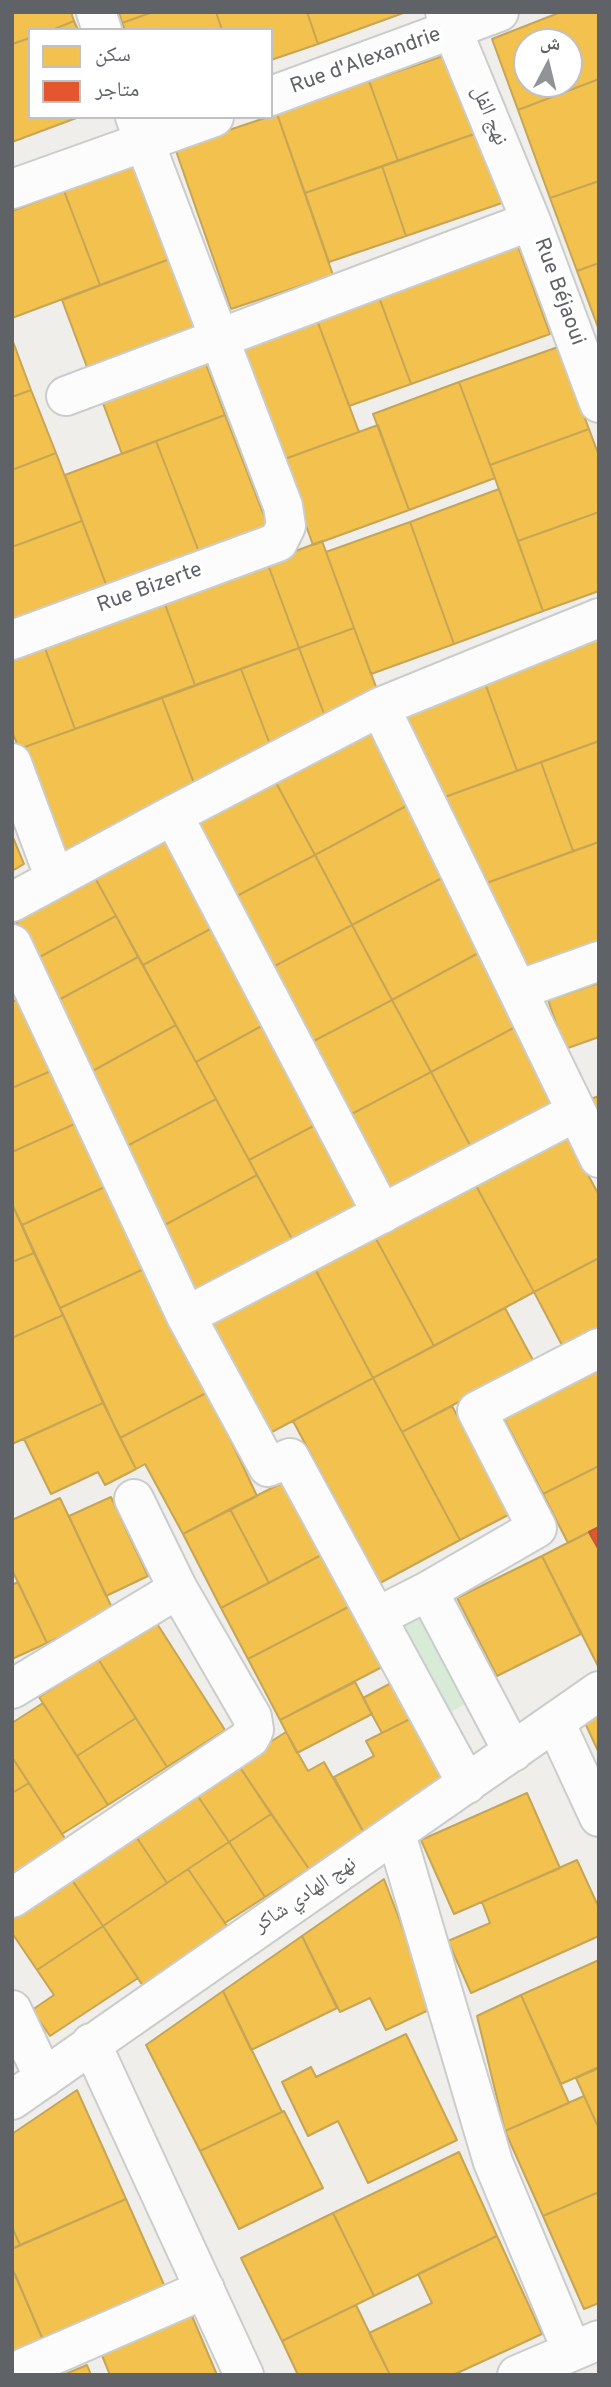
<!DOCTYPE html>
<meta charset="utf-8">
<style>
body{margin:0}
#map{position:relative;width:611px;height:2387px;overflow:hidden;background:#efeeea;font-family:Overpass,"Noto Naskh Arabic",sans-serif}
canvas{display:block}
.frame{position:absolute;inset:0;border:14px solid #5f6368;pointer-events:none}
.legend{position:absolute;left:28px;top:28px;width:245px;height:91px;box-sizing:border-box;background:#fff;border:2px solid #bfc1c3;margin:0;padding:9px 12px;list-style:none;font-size:21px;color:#5f6368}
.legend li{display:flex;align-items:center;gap:14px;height:35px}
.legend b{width:35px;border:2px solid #bfc1c3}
.north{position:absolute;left:513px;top:28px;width:70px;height:70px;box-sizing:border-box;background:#fff;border:2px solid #bfc1c3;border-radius:50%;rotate:7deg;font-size:19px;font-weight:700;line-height:28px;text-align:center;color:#5f6368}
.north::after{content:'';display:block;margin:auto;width:24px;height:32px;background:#919496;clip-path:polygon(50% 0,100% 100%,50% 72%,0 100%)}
</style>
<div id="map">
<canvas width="611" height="2387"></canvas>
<div class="frame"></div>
<ul class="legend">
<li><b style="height:19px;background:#f2c14e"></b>سكن</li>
<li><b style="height:19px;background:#e4572e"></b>متاجر</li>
</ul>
<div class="north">ش</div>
</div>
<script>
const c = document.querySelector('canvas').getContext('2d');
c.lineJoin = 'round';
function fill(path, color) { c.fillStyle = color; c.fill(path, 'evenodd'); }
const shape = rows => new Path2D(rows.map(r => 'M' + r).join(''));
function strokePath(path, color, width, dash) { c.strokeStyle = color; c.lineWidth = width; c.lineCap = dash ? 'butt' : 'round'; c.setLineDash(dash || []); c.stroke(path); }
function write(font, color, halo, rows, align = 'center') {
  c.font = font + ' Overpass,"Noto Naskh Arabic",sans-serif'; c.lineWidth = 7; c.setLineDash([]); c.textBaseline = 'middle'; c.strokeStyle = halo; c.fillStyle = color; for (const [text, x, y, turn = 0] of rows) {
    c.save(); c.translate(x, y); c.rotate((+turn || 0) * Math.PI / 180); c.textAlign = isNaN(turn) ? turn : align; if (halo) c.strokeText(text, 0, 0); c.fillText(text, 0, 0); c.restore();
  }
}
const green = shape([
 [416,1608,465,1704,445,1715,395,1619]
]);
const homes = shape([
 [12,12,71,12,74,21,52,30,30,30,30,38,12,44,12,12],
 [119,12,153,12,122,23,119,12],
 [153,12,216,12,222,30,125,30,122,23,153,12],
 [216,12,307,12,318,44,271,60,271,30,222,30,216,12],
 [307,12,406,12,318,44,307,12],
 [561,12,599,12,599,79,518,110,492,39,561,12],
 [527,42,569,42,569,84,527,84,527,42],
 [74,21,78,30,52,30,74,21],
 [30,38,30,117,79,117,12,142,12,44,30,38],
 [449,54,477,133,398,161,369,81,449,54],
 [599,79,599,181,550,198,518,110,599,79],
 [369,81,398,161,305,193,277,114,369,81],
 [277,114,333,275,231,309,175,148,277,114],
 [477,133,502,203,406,236,382,166,477,133],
 [140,163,175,257,100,285,64,191,140,163],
 [382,166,406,236,329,262,305,193,382,166],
 [599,181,599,263,577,271,550,198,599,181],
 [64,191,100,285,12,318,12,211,64,191],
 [518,246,550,334,411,384,379,297,518,246],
 [175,257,201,324,87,367,62,300,175,257],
 [599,263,599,330,577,271,599,263],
 [379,297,411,384,349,406,317,320,379,297],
 [317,320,359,432,282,460,240,347,317,320],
 [12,339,31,390,12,397,12,339],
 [558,347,589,429,490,465,459,382,558,347],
 [204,359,225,415,122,454,101,398,204,359],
 [459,382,495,478,409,510,373,414,459,382],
 [31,390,56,453,12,470,12,397,31,390],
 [225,415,268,526,199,552,156,441,225,415],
 [378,425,409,510,313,545,282,460,378,425],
 [589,429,599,456,599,512,518,541,490,465,589,429],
 [156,441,199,552,107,587,65,475,156,441],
 [56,453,82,521,12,547,12,470,56,453],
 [499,489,543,611,454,644,410,522,499,489],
 [599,512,599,591,543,611,518,541,599,512],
 [82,521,107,587,12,622,12,547,82,521],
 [410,522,454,644,371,674,326,552,410,522],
 [322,541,354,628,299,648,267,562,322,541],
 [267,562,299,648,195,685,163,599,267,562],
 [163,599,195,685,75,729,43,643,163,599],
 [354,628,378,692,326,719,299,648,354,628],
 [599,638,599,741,517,771,485,683,599,638],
 [43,643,75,729,19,749,12,731,12,654,43,643],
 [299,648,326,719,271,747,241,669,299,648],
 [241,669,271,747,195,786,162,698,241,669],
 [485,683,517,771,442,798,400,716,485,683],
 [162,698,195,786,58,855,19,749,162,698],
 [369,728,408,805,315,855,274,779,369,728],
 [599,741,599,842,573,851,541,762,599,741],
 [541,762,573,851,484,884,442,798,541,762],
 [274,779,315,855,233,898,194,821,274,779],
 [408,805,444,877,352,925,315,855,408,805],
 [12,835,24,864,12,871,12,835],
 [169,835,216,926,143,965,94,876,169,835],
 [599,842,599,949,530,974,484,884,599,842],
 [315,855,352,925,271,968,233,898,315,855],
 [94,876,116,916,34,960,15,919,94,876],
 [444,877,482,951,392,1000,352,925,444,877],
 [116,916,138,957,55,1002,34,960,116,916],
 [352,925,392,1000,310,1043,271,968,352,925],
 [216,926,267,1023,196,1062,143,965,216,926],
 [482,951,519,1025,431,1072,392,1000,482,951],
 [138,957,176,1025,89,1073,55,1002,138,957],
 [599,983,599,1037,565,1049,548,1000,599,983],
 [20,998,53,1070,12,1088,12,1002,20,998],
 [392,1000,431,1072,348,1116,310,1043,392,1000],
 [267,1023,319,1123,249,1160,196,1062,267,1023],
 [176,1025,216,1099,125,1147,89,1073,176,1025],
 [519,1025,559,1104,472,1149,431,1072,519,1025],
 [53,1070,79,1122,12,1152,12,1088,53,1070],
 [431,1072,472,1149,388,1192,348,1116,431,1072],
 [599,1096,599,1122,588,1100,599,1096],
 [216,1099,257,1175,163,1226,125,1147,216,1099],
 [79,1122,109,1185,22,1225,12,1204,12,1152,79,1122],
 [319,1123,361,1203,292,1239,249,1160,319,1123],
 [565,1133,599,1195,599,1258,534,1292,474,1182,565,1133],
 [257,1175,292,1239,194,1290,163,1226,257,1175],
 [474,1182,534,1292,434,1346,374,1235,474,1182],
 [109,1185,148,1267,60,1308,22,1225,109,1185],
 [12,1204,34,1253,12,1262,12,1204],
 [374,1235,434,1346,373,1378,314,1267,374,1235],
 [34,1253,63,1315,12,1338,12,1262,34,1253],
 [599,1258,599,1328,563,1347,534,1292,599,1258],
 [148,1267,208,1392,120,1438,60,1308,148,1267],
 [314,1267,373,1378,270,1433,210,1323,314,1267],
 [505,1308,534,1362,402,1432,373,1378,505,1308],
 [63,1315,103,1403,12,1444,12,1338,63,1315],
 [599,1367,599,1466,543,1494,502,1415,599,1367],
 [373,1378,460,1540,380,1583,293,1421,373,1378],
 [208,1392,257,1496,183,1534,145,1464,136,1469,120,1438,208,1392],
 [103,1403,136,1469,105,1485,98,1472,51,1494,24,1439,103,1403],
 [452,1406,510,1514,460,1540,402,1432,452,1406],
 [599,1466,599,1527,568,1543,543,1494,599,1466],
 [286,1481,325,1553,269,1583,230,1509,286,1481],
 [111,1497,148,1576,106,1596,69,1516,111,1497],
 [60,1498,114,1612,47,1643,12,1570,12,1520,60,1498],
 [230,1509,269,1583,221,1608,183,1534,230,1509],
 [589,1532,599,1550,599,1668,542,1556,589,1532],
 [325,1553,352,1605,248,1659,221,1608,325,1553],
 [542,1556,581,1634,497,1676,457,1598,542,1556],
 [18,1582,47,1643,12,1659,12,1585,18,1582],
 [352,1605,384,1666,280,1720,248,1659,352,1605],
 [156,1622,225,1730,167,1767,98,1659,156,1622],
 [98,1659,136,1718,77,1756,39,1697,98,1659],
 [355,1682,372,1714,297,1753,280,1720,355,1682],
 [393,1682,412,1718,382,1733,363,1698,393,1682],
 [43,1703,108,1805,62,1834,12,1757,12,1723,43,1703],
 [599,1716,599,1753,585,1723,599,1716],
 [136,1718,167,1767,108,1805,77,1756,136,1718],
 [412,1718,445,1780,364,1833,334,1777,374,1756,366,1741,412,1718],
 [286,1732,308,1771,324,1762,364,1833,309,1869,237,1763,286,1732],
 [12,1757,29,1783,12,1793,12,1757],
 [237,1763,271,1814,229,1842,195,1792,237,1763],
 [29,1783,66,1840,12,1874,12,1793,29,1783],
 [195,1792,229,1842,167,1883,133,1832,195,1792],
 [527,1793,560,1868,454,1914,421,1840,527,1793],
 [271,1814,309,1869,265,1897,229,1842,271,1814],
 [133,1832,167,1883,103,1926,68,1874,133,1832],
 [229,1842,265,1897,225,1923,188,1869,229,1842],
 [577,1860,599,1908,599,1936,471,1993,448,1941,490,1923,482,1902,577,1860],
 [188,1869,229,1929,143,1986,103,1926,188,1869],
 [68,1874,103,1926,37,1970,12,1933,12,1911,68,1874],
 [384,1879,433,2008,386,2030,370,1998,340,2012,302,1936,384,1879],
 [103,1926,138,1978,50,2036,32,2010,54,1995,37,1970,103,1926],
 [302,1936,337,2008,251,2050,223,1991,302,1936],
 [599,1960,599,2067,561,2084,521,1995,599,1960],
 [223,1991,282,2112,200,2151,146,2045,223,1991],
 [521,1995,569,2103,505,2131,477,2016,521,1995],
 [406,2034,457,2140,368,2183,338,2121,308,2136,282,2082,311,2067,316,2077,406,2034],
 [599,2068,599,2129,576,2078,599,2068],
 [77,2090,126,2199,20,2245,12,2227,12,2134,77,2090],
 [584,2096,599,2129,599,2192,543,2216,505,2131,584,2096],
 [284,2111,323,2188,239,2229,200,2151,284,2111],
 [459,2152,497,2236,374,2296,333,2213,459,2152],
 [599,2192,599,2303,584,2309,543,2216,599,2192],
 [126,2199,165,2287,43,2340,12,2268,12,2249,126,2199],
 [333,2213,374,2296,282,2341,241,2258,333,2213],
 [12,2227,20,2245,12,2249,12,2227],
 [497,2236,542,2334,453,2375,390,2375,369,2333,432,2303,418,2274,497,2236],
 [15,2274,43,2340,12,2353,12,2275,15,2274],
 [356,2305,390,2375,298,2375,282,2341,356,2305],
 [192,2316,217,2375,110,2375,101,2353,192,2316],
 [87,2365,91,2375,63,2375,87,2365]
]);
const shops = shape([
 [599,1527,599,1550,589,1532,599,1527]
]);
const street = shape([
 [96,12,102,30],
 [445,12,531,221,599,403],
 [271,96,499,12],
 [12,189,214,117],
 [66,396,531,221],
 [12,640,278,542,286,526,283,506,135,117],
 [380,707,599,1158],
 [12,763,55,879],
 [173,815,382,1214],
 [12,902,173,815,380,707,599,618],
 [12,944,186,1316,268,1467,290,1458,467,1784],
 [518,990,599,961],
 [186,1316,576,1112],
 [428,1591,537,1528,477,1411,599,1348],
 [377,1617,428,1591,513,1752],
 [12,1689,178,1589],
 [555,1722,599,1817],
 [396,1834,493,2162,572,2351],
 [12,1898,250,1738,254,1730,252,1717,178,1589,134,1499],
 [12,2010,44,2078],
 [91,2043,244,2375],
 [12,2100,599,1691],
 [12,2373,205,2289],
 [517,2375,599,2340]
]);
const streetNames = [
 ["Rue d'Alexandrie",366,62,-20],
 ["نهج الفل",488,116,67],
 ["Rue Béjaoui",558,292,70],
 ["Rue Bizerte",150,589,-20],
 ["نهج الهادي شاكر",306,1896,-34]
];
fill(green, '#d8ebd6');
fill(homes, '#f2c14e');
strokePath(homes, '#c6a556', 2);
fill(shops, '#e4572e');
strokePath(shops, '#bc5b3f', 2);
strokePath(street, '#cbcccc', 42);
strokePath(street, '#fdfcfc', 38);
write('21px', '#5f6368', '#fff', streetNames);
</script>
